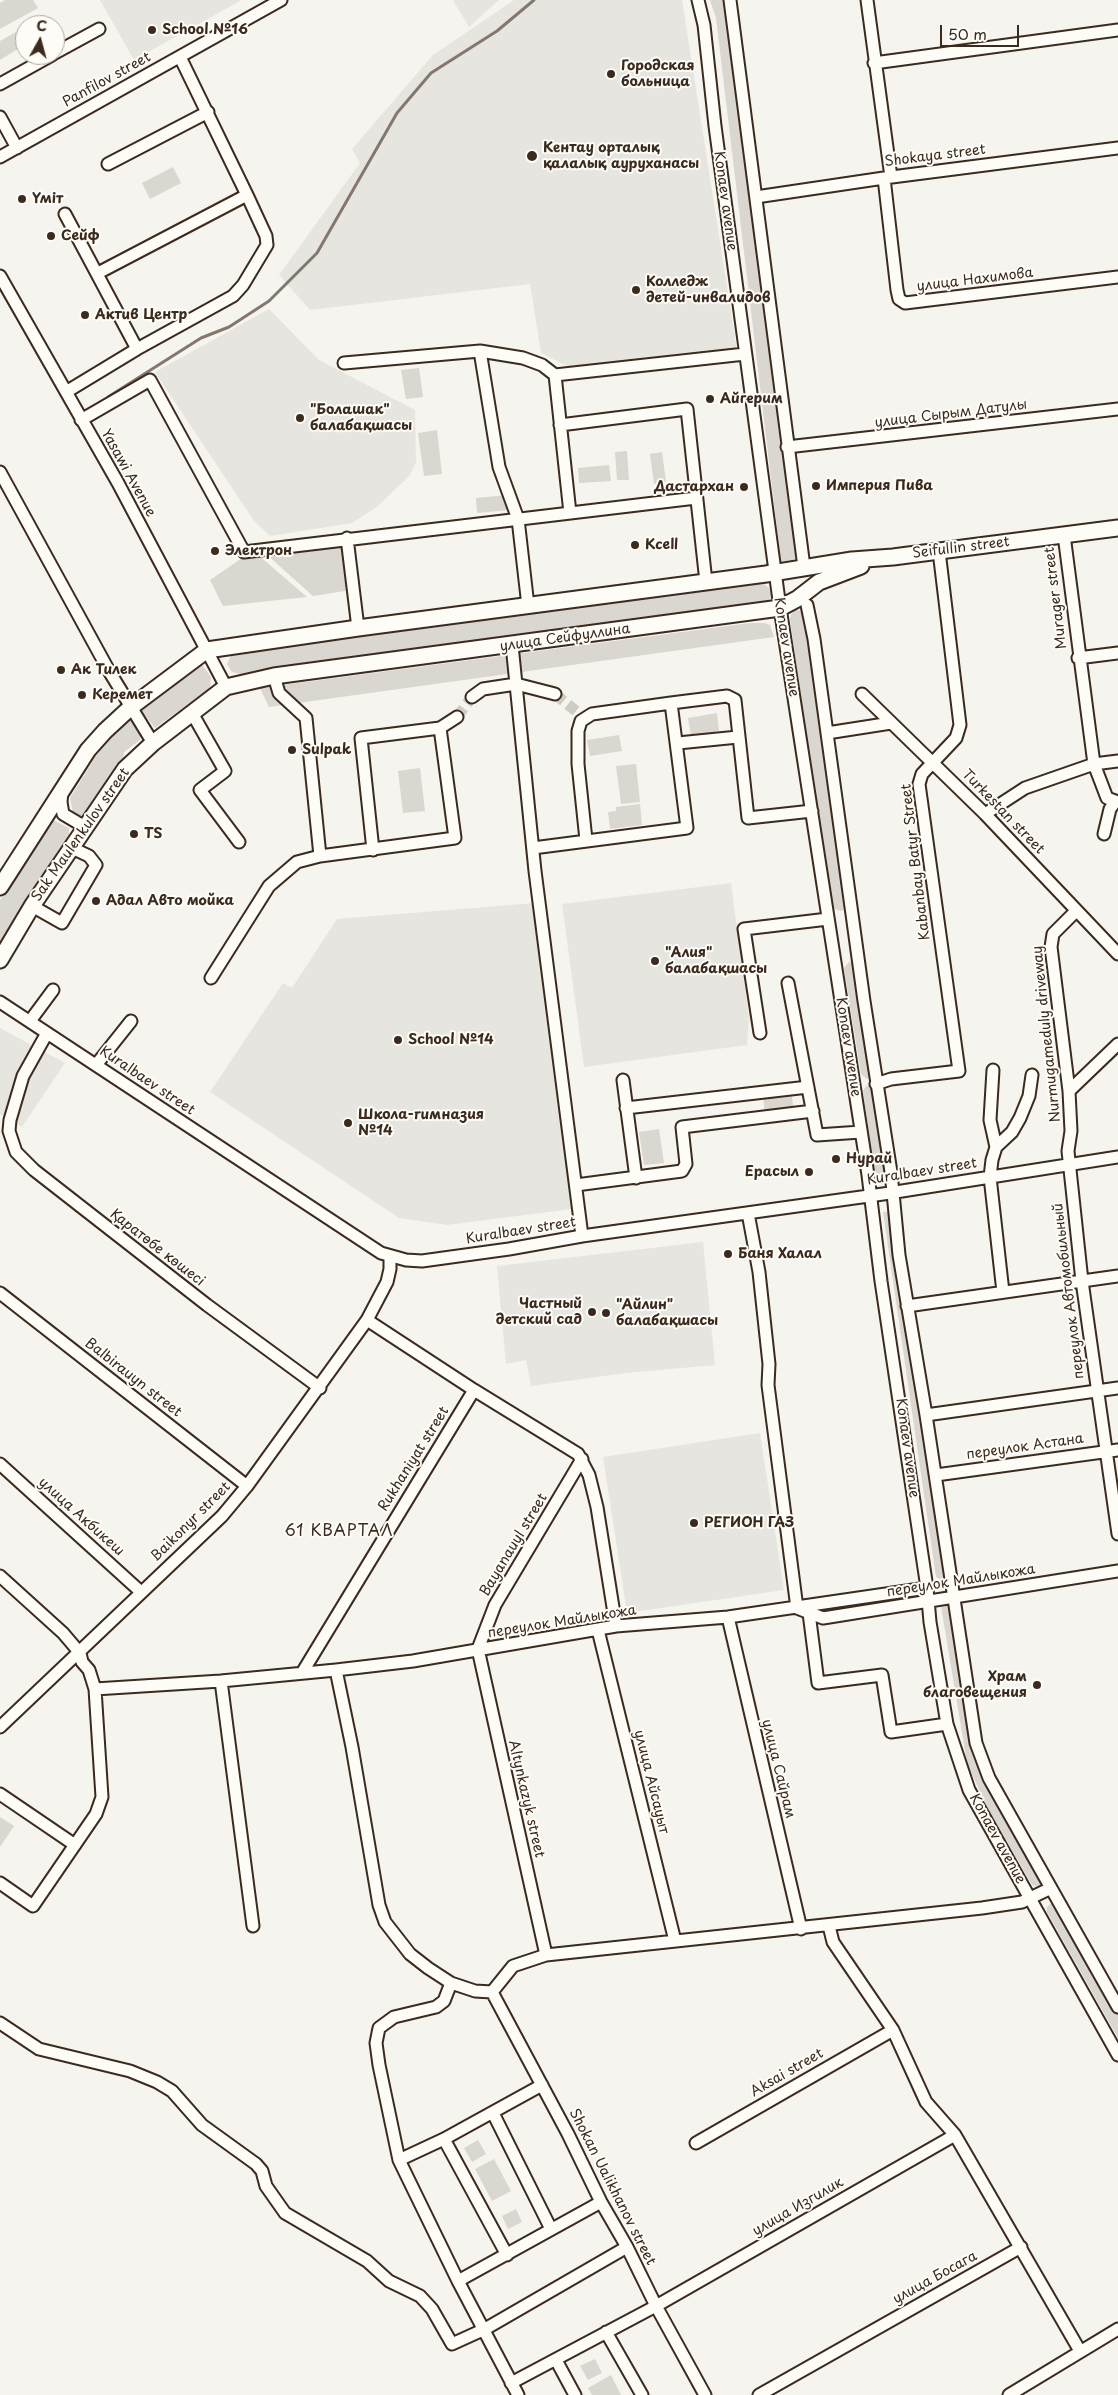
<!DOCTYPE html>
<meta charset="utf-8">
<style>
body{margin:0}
#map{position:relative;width:1118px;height:2395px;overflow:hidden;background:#f5f4ee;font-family:"Playpen Sans",sans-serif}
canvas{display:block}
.north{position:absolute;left:15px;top:15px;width:50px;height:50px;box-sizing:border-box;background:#fdfcf7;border:1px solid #afa8a0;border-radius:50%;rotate:7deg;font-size:14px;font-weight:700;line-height:20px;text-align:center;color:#3b2a1e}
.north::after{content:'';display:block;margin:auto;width:18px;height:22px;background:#3b2a1e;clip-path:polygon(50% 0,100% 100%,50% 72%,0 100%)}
.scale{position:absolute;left:940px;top:25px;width:79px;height:22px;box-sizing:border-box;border:2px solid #3b2a1e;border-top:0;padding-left:6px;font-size:15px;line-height:18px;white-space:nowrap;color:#3b2a1e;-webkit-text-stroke:4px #fdfcf7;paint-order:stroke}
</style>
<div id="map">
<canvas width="1118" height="2395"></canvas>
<div class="north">С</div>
<div class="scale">50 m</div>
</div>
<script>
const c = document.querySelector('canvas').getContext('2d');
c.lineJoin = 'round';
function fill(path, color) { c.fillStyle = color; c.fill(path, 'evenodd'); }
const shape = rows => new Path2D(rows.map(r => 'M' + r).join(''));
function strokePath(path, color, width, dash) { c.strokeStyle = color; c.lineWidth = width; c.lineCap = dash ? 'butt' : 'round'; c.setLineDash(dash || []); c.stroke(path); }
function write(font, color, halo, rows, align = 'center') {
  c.font = font + ' "Playpen Sans",sans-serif'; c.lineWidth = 4; c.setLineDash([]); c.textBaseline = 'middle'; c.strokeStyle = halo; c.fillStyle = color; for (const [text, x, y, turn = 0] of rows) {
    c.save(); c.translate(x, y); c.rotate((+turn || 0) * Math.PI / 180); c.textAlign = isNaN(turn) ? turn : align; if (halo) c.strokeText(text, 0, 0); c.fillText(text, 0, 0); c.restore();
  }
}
const built = shape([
 [100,0,242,0,134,60],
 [453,0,499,0,469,27],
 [514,0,682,0,737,350,573,369,541,353,530,284,310,310,279,275,360,163,352,149,433,55],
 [269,309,319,360,415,410,416,462,410,475,377,507,352,523,270,536,254,521,155,372],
 [731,883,749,1019,747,1045,584,1067,562,904],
 [535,903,572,1209,447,1225,399,1218,210,1092,283,983,292,988,337,919],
 [0,1028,65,1063,22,1127,0,1114],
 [703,1242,715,1365,626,1373,531,1386,526,1360,506,1364,497,1266],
 [760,1433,784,1590,627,1613,603,1457]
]);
const green = shape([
 [5,0,33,0,38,8,0,29,0,3],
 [710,0,728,0,798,558,781,562,716,18],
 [16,32,24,45,0,60,0,41],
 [173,167,181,183,150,199,142,183],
 [419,368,423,397,406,399,401,370],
 [437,430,442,474,424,476,418,433],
 [627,451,629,480,617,480,615,452],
 [662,452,666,482,654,484,650,454],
 [609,465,611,481,579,483,578,468],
 [507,495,509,510,477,513,476,498],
 [344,543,351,590,313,596,266,554],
 [257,554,307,597,223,606,210,580,245,556],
 [754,584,764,584,769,588,771,596,768,604,245,675,232,672,227,664,232,654,247,650],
 [795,610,804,611,807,616,847,908,841,911,832,908,830,902,790,619,791,614],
 [750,623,764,623,770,625,774,637,269,707,260,688],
 [200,662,211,677,210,688,155,728,141,710,142,706],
 [717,713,719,731,691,736,688,718],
 [132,718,141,732,140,740,124,752,123,759,88,815,81,819,73,813,70,798,103,745],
 [619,735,622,751,590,756,587,740],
 [636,764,640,802,621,804,616,766],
 [420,768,425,811,403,813,398,771],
 [640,804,642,825,610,829,608,812,616,811,616,807],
 [53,820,69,828,69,836,0,945,0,900,50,822],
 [849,962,855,964,871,1077,867,1079,861,1074,844,968],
 [872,1085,886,1177,881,1180,875,1176,863,1091,866,1086],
 [791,1090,794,1112,765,1116,763,1094],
 [659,1129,664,1163,644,1165,639,1132],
 [893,1211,946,1579,943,1581,936,1577,883,1212],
 [949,1602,975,1740,1042,1883,1039,1887,1032,1885,988,1809,967,1763,941,1606],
 [0,1817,14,1826,0,1847],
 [1050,1904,1054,1904,1118,2010,1118,2038,1047,1912,1047,1907],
 [478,2140,486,2154,472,2162,464,2148],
 [494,2159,511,2191,492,2201,475,2169],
 [516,2209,522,2222,508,2229,502,2216],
 [595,2359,602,2373,588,2380,580,2366],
 [611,2375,621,2395,592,2395,588,2388]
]);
const stream = shape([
 [108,397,201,338,229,327,269,301,317,253,397,113,431,73,497,31,534,0]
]);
const minorTunnel = shape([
 [555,694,576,711],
 [457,717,472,697]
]);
const minor = shape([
 [698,0,704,25,715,126,780,608,868,1175,881,1281,927,1588,930,1622,947,1724,969,1790,1118,2055],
 [730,0,804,567],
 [867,0,891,177],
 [55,53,99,29],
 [874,63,1118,30],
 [0,84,52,55],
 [0,117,17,148],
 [0,157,281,0],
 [108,164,208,112],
 [884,178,897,290,899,299,905,303,1118,277],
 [756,197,884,178,1118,148],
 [65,214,137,349],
 [98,273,247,195],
 [0,276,118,483,226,687],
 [480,351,499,467,518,519,528,606],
 [344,363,480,351,523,358,542,365,555,375,745,354],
 [555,375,570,513],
 [66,392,137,349,233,296,243,285,267,245,266,236,247,195,180,57],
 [81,420,150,380,244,552,696,498],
 [560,425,687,409,706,582],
 [787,447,1118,409],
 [0,472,109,671,153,743],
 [1064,535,1094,764,1107,798,1118,802],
 [347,538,358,628],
 [807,605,814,639,864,1001,891,1172,899,1255,926,1415,976,1743,989,1778,1118,2007],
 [512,645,535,871,582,1236],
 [1078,658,1118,653],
 [274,676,279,693,306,718,320,856],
 [862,694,985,814,1118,954],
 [472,697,483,689,516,684,555,694],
 [192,713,225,771,200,790,239,842],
 [827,733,891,723],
 [678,743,738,737],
 [62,792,61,802,63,814,85,827],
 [985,814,1025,788,1094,764,1118,761],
 [1104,834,1110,809,1115,802],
 [586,840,578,764,578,731,581,721,592,714,671,703,727,696,735,700,748,818,812,811],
 [533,848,687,828,671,703],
 [373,850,361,738,440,728,457,717],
 [32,906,62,923,96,865,89,856,72,848],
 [1076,911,1053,934,1051,947,1069,1091,1071,1131,1068,1151,1082,1281,1118,1534],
 [211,978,269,886,297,862,320,856,455,838,440,728],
 [788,983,817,1135,861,1132],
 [0,1002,381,1253,406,1260,422,1261,509,1249,582,1236,883,1194,1118,1157],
 [30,1021,53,990],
 [47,1033,23,1076,10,1120,9,1131,16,1152,34,1170,207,1305,320,1388],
 [760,1033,744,929,828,919],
 [96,1065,131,1021],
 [993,1070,990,1120,996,1147],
 [623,1080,636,1178],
 [876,1084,891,1079,959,1071,919,784,922,774,956,738,960,725,939,551],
 [1069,1091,1118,1044],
 [626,1108,808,1087],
 [576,1185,682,1171,686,1164,682,1127,813,1111],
 [748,1213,759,1272,769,1364,768,1385,797,1608],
 [1003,1292,990,1177,992,1160,996,1147,1012,1132,1020,1118,1029,1096,1032,1075],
 [0,1293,247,1486],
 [907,1306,1118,1276],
 [367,1320,474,1390,578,1454,589,1475,597,1507,616,1626],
 [926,1415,1118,1388],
 [0,1464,141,1592],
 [936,1475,1118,1450],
 [0,1576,63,1633,80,1653,82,1662,89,1670,95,1689,102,1797,96,1814,33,1906,0,1883],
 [797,1608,823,1618,1118,1571],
 [809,1613,818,1683,882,1675,891,1732,947,1724],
 [728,1617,801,1929],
 [598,1630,675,1941],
 [336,1670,352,1747,379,1905,385,1922,410,1954,428,1968,451,1983,475,1991,492,1992],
 [302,1673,474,1390],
 [221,1681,253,1926],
 [95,1689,221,1681,336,1670,413,1661,616,1626,728,1617,927,1588],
 [0,1727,222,1516,247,1486,367,1320,387,1282,390,1269,390,1257],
 [0,1794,75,1845],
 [829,1926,833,1942,893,2030,926,2102,955,2135,1080,2351],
 [546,1955,478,1649,495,1605,582,1459],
 [451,1983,444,2001,436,2007,394,2017,379,2028,376,2043,379,2065,399,2160,458,2281,518,2395],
 [492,1992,513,1966,546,1955,982,1908,1022,1902,1049,1889],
 [492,1992,568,2134,601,2202,627,2247,656,2306,705,2395],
 [0,2023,39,2049,130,2071,157,2082,172,2091,202,2125,256,2164,262,2171,266,2186,285,2213,367,2261,389,2281,420,2296,432,2309,452,2344,485,2329,627,2247],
 [493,2113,551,2229],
 [444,2139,507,2255],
 [696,2143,893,2030],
 [399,2160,444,2139,542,2085],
 [458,2281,601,2202],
 [606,2332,642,2395],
 [556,2360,575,2395],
 [511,2383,656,2306,955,2135],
 [759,2395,1021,2247],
 [1009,2395,1118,2329]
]);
const major = shape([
 [0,887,88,750,105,731,131,707,207,650,358,628,766,574,852,560,893,557,1118,528],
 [0,960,32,906,125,769,153,743,226,687,274,676,780,608,797,599,819,582,861,566]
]);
const markers = [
 [152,30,5,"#3b2a1e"],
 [611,74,5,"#3b2a1e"],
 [532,156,6,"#3b2a1e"],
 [22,199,5,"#3b2a1e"],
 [51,236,5,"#3b2a1e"],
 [636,290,5,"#3b2a1e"],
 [85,315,5,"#3b2a1e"],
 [710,399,5,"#3b2a1e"],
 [300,418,5,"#3b2a1e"],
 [816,486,5,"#3b2a1e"],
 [744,487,5,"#3b2a1e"],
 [635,545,5,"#3b2a1e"],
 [215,551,5,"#3b2a1e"],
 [61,670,5,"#3b2a1e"],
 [82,695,5,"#3b2a1e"],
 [292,750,5,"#3b2a1e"],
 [134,834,5,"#3b2a1e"],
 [96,901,5,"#3b2a1e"],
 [655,961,5,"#3b2a1e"],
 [398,1040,5,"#3b2a1e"],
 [348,1123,5,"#3b2a1e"],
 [836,1159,5,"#3b2a1e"],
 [809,1172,5,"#3b2a1e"],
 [728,1254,5,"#3b2a1e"],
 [592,1312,5,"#3b2a1e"],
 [606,1313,5,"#3b2a1e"],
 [694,1523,5,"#3b2a1e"],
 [1037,1685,5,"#3b2a1e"]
];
const poiNames = [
 ["School №16",162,30],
 ["Городская",621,66],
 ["больница",621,82],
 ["Кентау орталық",543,148],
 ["қалалық ауруханасы",543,164],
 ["Үміт",32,199],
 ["Сейф",61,236],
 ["Колледж",646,282],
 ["детей-инвалидов",646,298],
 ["Актив Центр",95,315],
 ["Айгерим",720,399],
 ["\"Болашак\"",310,410],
 ["балабақшасы",310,426],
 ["Империя Пива",826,486],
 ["Дастархан",734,487,"right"],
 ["Kcell",645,545],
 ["Электрон",225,551],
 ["Ак Тилек",71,670],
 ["Керемет",92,695],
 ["Sulpak",302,750],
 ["TS",144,834],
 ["Адал Авто мойка",106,901],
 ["\"Алия\"",665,953],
 ["балабақшасы",665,969],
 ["School №14",408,1040],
 ["Школа-гимназия",358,1115],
 ["№14",358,1131],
 ["Нурай",846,1159],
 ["Ерасыл",799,1172,"right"],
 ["Баня Халал",738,1254],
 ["Частный",582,1304,"right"],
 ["детский сад",582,1320,"right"],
 ["\"Айлин\"",616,1305],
 ["балабақшасы",616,1321],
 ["РЕГИОН ГАЗ",704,1523],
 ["Храм",1027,1677,"right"],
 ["благовещения",1027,1693,"right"]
];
const streetNames = [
 ["Panfilov street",107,80,-29],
 ["Shokaya street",935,156,-7],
 ["Konaev avenue",725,201,82],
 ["улица Нахимова",975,280,-7],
 ["улица Сырым Датулы",951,414,-7],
 ["Yasawi Avenue",128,473,61],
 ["Seifullin street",961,548,-7],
 ["Murager street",1056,598,-97],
 ["улица Сейфуллина",565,638,-8],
 ["Konaev avenue",786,647,81],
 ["Turkestan street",1003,812,46],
 ["Sak Maulenkulov street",81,835,-55],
 ["Kabanbay Batyr Street",916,862,-97],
 ["Nurmugameduly driveway",1047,1034,-96],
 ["Konaev avenue",848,1047,81],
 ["Kuralbaev street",147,1081,34],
 ["Kuralbaev street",922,1172,-9],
 ["Kuralbaev street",521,1231,-9],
 ["Қаратөбе көшесі",157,1248,38],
 ["переулок Автомобильный",1069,1291,-97],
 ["Balbirauyn street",133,1378,38],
 ["переулок Астана",1025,1447,-8],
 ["Konaev avenue",907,1448,82],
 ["Rukhaniyat street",414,1459,-58],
 ["улица Акбикеш",81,1517,42],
 ["Baikonyr street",191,1522,-45],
 ["Bayanauyl street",514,1545,-59],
 ["переулок Майлыкожа",961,1581,-9],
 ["переулок Майлыкожа",562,1622,-9],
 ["улица Сайрам",778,1769,76],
 ["улица Айсауыт",651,1782,76],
 ["Altynkazyk street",526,1799,77],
 ["Konaev avenue",997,1839,61],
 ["Aksai street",787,2073,-30],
 ["Shokan Ualikhanov street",612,2187,63],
 ["улица Изгилик",798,2207,-30],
 ["улица Босага",935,2278,-29]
];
const quarterNames = [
 ["61 КВАРТАЛ",339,1532]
];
fill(built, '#e7e5df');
fill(green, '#dad6d0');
strokePath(stream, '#84786e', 3);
strokePath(minorTunnel, '#d0ccc4', 11, [11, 5.5]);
strokePath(minor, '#3b2a1e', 15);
strokePath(major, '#3b2a1e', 19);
strokePath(minor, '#fdfcf7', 11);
strokePath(major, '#fdfcf7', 15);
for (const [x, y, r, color] of markers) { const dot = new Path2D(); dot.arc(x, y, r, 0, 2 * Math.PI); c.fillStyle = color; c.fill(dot); strokePath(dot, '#fdfcf7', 2); }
write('bold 14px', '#3b2a1e', '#fdfcf7', poiNames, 'left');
write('14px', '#3b2a1e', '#fdfcf7', streetNames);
c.letterSpacing = '1px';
write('16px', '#3b2a1e', '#fdfcf7', quarterNames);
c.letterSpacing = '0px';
</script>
